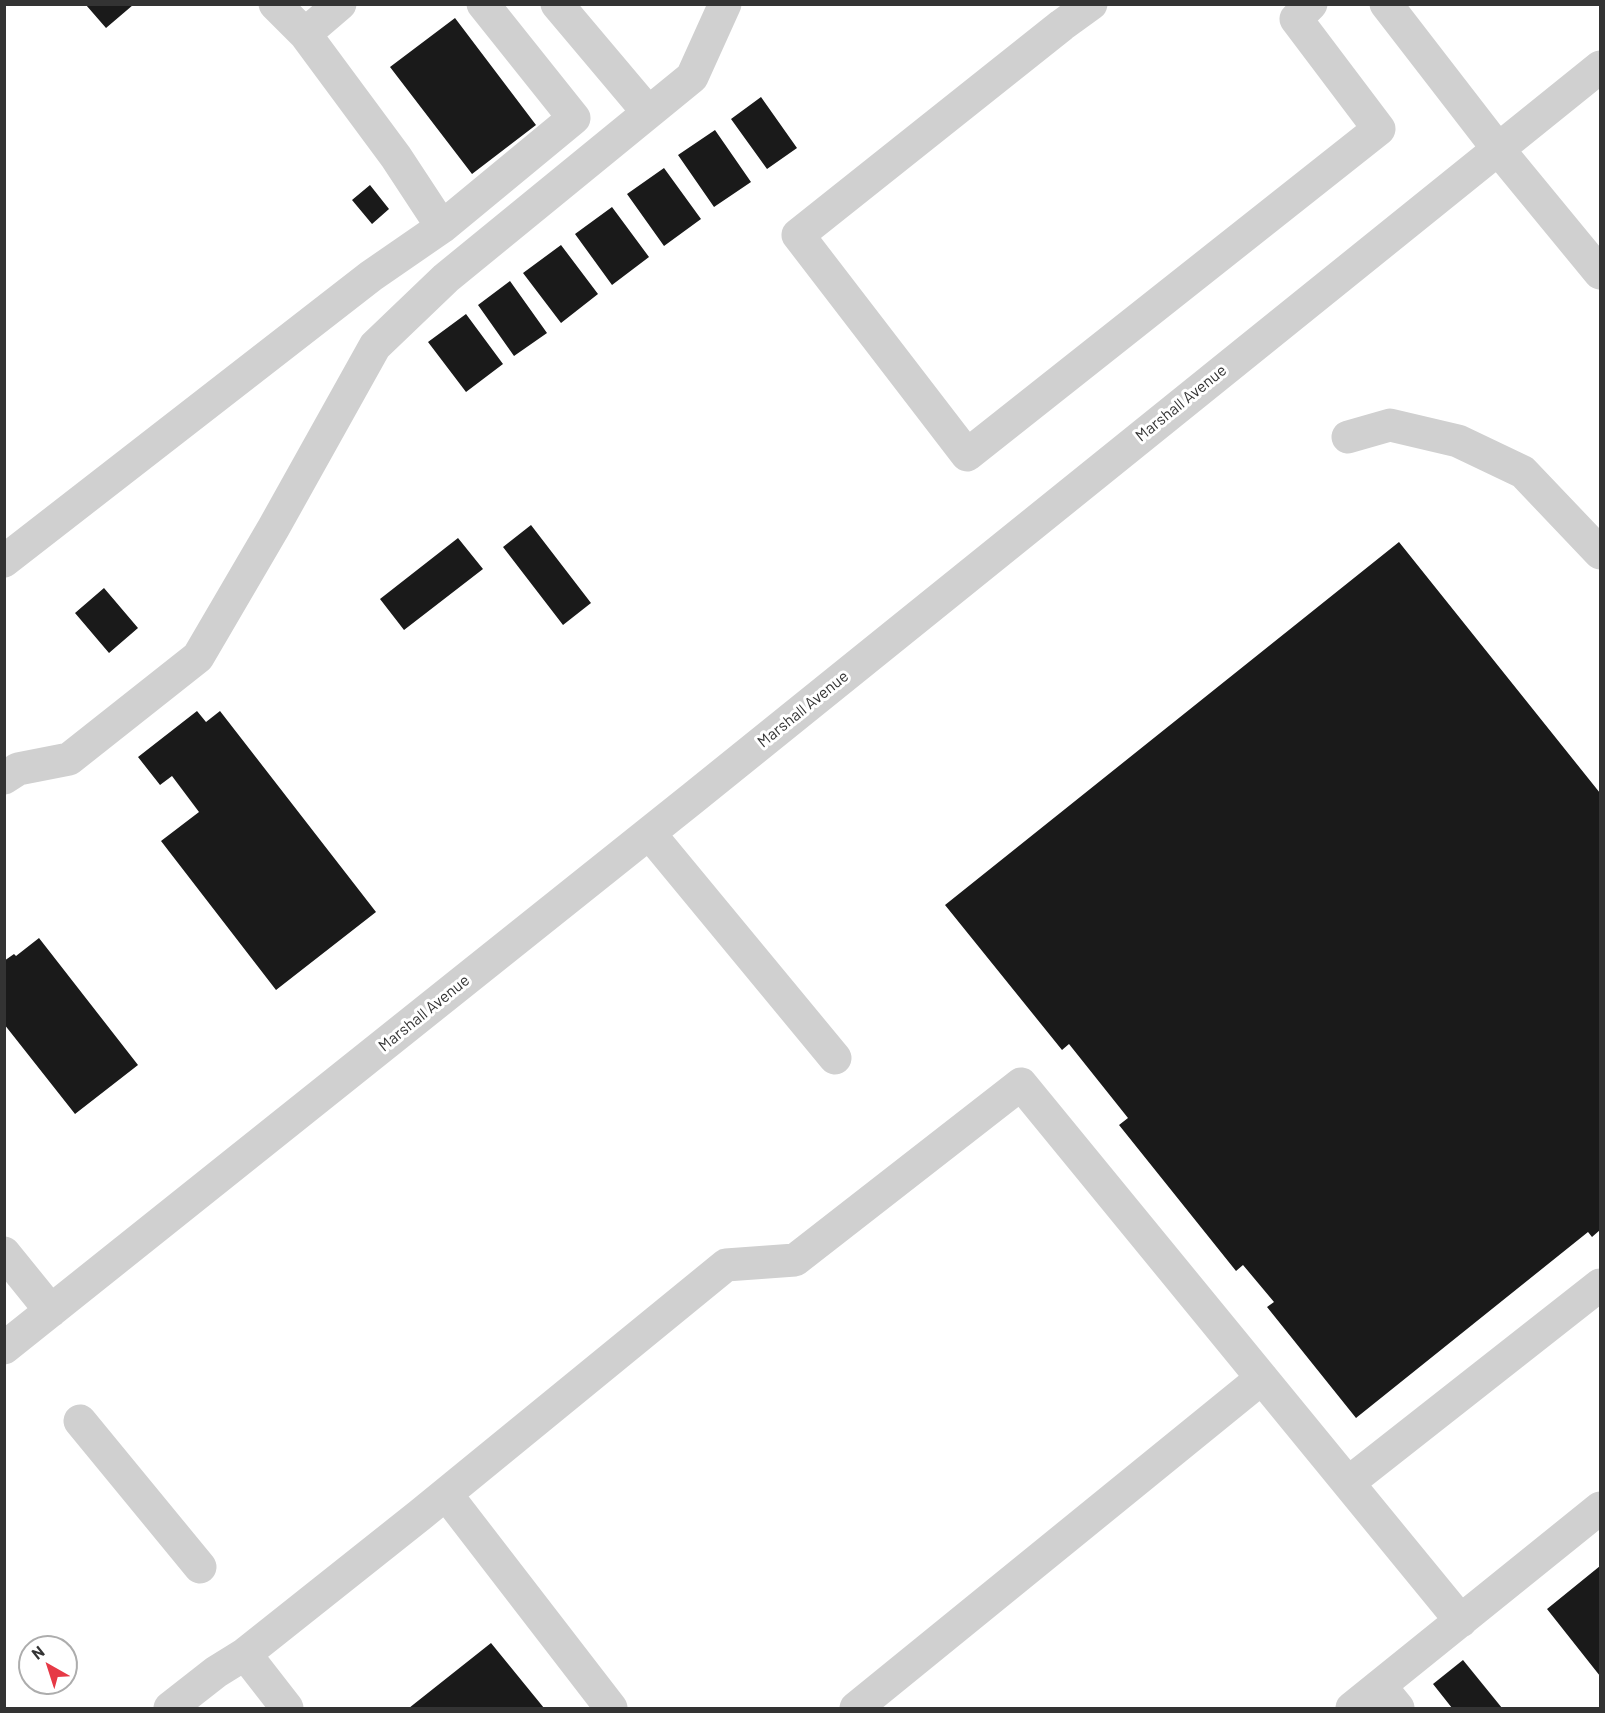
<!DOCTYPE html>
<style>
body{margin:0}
#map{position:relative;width:1605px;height:1713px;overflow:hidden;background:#fff;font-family:Barlow,sans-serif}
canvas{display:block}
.frame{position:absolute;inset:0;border:6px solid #333;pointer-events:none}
.north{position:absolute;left:18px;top:1635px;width:60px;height:60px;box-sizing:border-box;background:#fff;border:2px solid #adadad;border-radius:50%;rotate:321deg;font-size:16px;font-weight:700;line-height:24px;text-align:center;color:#333}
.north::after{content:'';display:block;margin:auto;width:21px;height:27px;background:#e63946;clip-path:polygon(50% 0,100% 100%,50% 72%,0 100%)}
</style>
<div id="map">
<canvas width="1605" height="1713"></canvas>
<div class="frame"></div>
<div class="north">N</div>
</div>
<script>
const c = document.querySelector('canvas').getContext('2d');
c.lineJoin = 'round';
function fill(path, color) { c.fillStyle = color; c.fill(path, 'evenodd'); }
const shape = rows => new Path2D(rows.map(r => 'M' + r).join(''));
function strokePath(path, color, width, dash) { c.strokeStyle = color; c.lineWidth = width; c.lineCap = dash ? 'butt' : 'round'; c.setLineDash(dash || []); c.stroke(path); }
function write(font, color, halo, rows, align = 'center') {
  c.font = font + ' Barlow,sans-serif'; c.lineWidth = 6; c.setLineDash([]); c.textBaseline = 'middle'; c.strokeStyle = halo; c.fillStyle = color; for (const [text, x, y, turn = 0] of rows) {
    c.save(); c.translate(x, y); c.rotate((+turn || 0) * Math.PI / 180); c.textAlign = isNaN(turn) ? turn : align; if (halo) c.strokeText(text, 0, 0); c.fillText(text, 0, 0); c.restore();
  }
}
const building = shape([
 [86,5,133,5,106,28],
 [455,18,536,125,472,174,390,67],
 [761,97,797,148,767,169,731,119],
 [715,130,751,182,714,207,678,155],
 [664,168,701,219,664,246,627,194],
 [370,185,389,209,372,224,352,200],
 [612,207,649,257,612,285,575,234],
 [561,245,598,294,561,323,523,273],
 [510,281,547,333,514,356,478,305],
 [466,314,503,364,466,392,428,342],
 [531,525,591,603,563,625,503,547],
 [458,538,483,569,404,630,380,599],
 [1399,542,1600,793,1600,1230,1592,1237,1588,1232,1356,1418,1267,1307,1274,1302,1243,1265,1236,1271,1119,1125,1128,1118,1069,1044,1062,1050,945,905],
 [104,588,138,628,109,653,75,613],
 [197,711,206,722,220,711,376,912,276,990,161,841,199,812,172,776,160,785,138,757],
 [39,938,138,1065,75,1114,4,1024,4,961,14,954,16,956],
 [1600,1566,1600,1676,1547,1609],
 [491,1643,544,1708,409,1708],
 [1463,1660,1502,1708,1452,1708,1433,1684]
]);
const minor = shape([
 [275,4,305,34,396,157,442,227],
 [557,4,648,112],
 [1091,4,1062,25,798,235,967,455,1379,129,1296,19,1311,4],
 [1386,4,1498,149,1600,273],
 [305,34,340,4],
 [1348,437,1390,425,1458,441,1523,472,1600,553],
 [4,561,371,276,442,227,574,118,483,4],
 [4,778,18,769,69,759,198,657,274,527,375,346,446,278,692,77,725,4],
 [649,833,835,1058],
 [4,1253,51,1311],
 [4,1348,693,798,1600,67],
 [80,1421,200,1567],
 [1348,1483,1600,1285],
 [446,1494,611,1708],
 [245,1654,287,1708],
 [1380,1686,1398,1708],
 [170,1708,216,1672,245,1654,420,1515,726,1265,795,1260,1021,1084,1461,1621],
 [856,1708,1262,1378],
 [1352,1708,1600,1508]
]);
const streetNames = [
 ["Marshall Avenue",1181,403,-39],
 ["Marshall Avenue",803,709,-39],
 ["Marshall Avenue",424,1013,-39]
];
fill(building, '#1a1a1a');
strokePath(minor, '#d0d0d0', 33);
write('16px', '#333', '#fff', streetNames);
</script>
